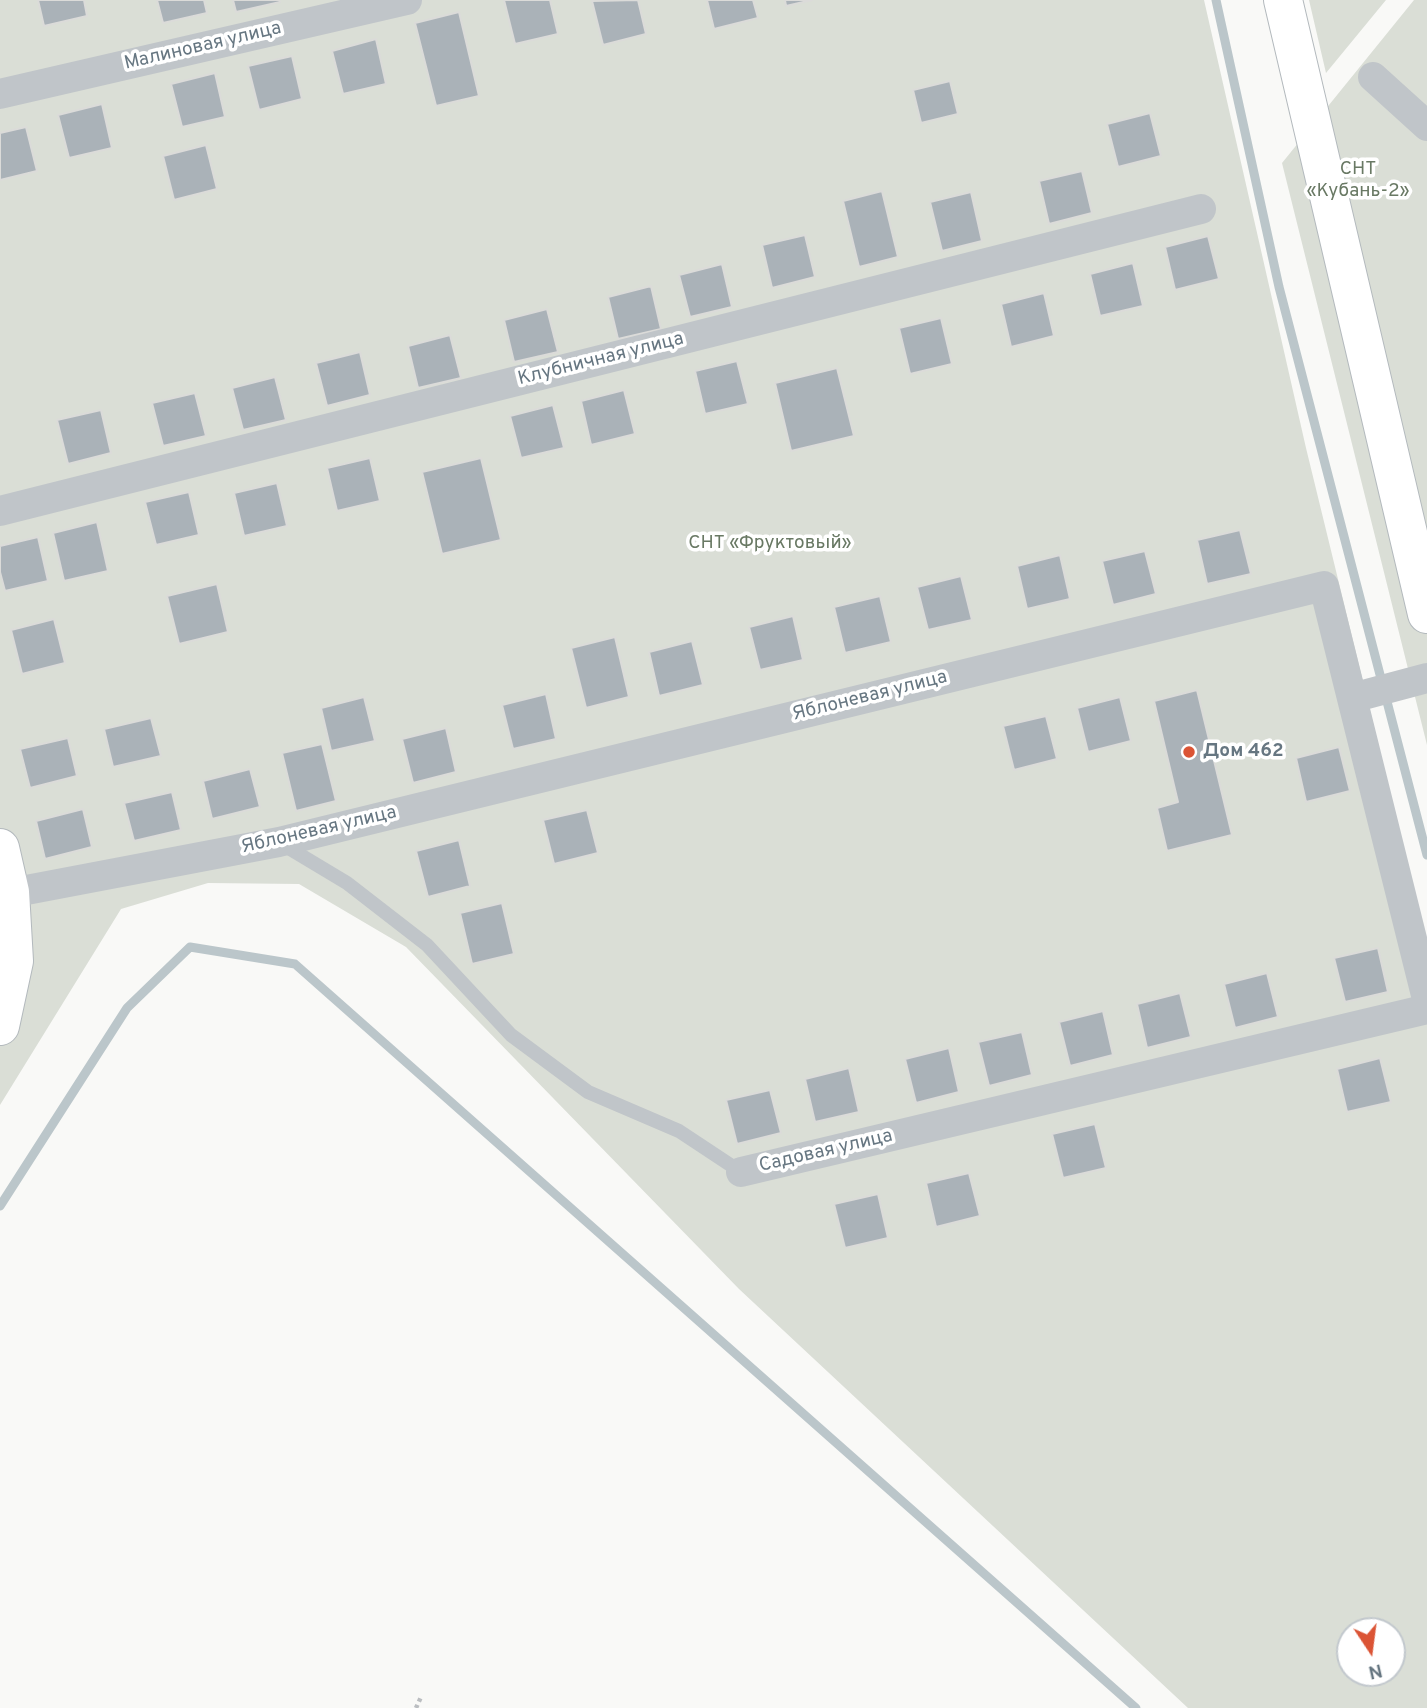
<!DOCTYPE html>
<meta charset="utf-8">
<style>
body{margin:0}
#map{position:relative;width:1427px;height:1708px;overflow:hidden;background:#f9f9f7;font-family:Overpass,sans-serif}
canvas{display:block}
.north{position:absolute;left:1336px;top:1617px;width:70px;height:70px;box-sizing:border-box;background:#fff;border:2px solid #c2c8cd;border-radius:50%;rotate:167deg;font-size:19px;font-weight:700;line-height:28px;text-align:center;color:#667681}
.north::after{content:'';display:block;margin:auto;width:24px;height:32px;background:#db5435;clip-path:polygon(50% 0,100% 100%,50% 72%,0 100%)}
</style>
<div id="map">
<canvas width="1427" height="1708"></canvas>
<div class="north">N</div>
</div>
<script>
const c = document.querySelector('canvas').getContext('2d');
c.lineJoin = 'round';
function fill(path, color) { c.fillStyle = color; c.fill(path, 'evenodd'); }
const shape = rows => new Path2D(rows.map(r => 'M' + r).join(''));
function strokePath(path, color, width, dash) { c.strokeStyle = color; c.lineWidth = width; c.lineCap = dash ? 'butt' : 'round'; c.setLineDash(dash || []); c.stroke(path); }
function write(font, color, halo, rows, align = 'center') {
  c.font = font + ' Overpass,sans-serif'; c.lineWidth = 7; c.setLineDash([]); c.textBaseline = 'middle'; c.strokeStyle = halo; c.fillStyle = color; for (const [text, x, y, turn = 0] of rows) {
    c.save(); c.translate(x, y); c.rotate((+turn || 0) * Math.PI / 180); c.textAlign = isNaN(turn) ? turn : align; if (halo) c.strokeText(text, 0, 0); c.fillText(text, 0, 0); c.restore();
  }
}
const green = shape([
 [0,0,1204,0,1306,448,1427,944,1427,1708,1188,1708,739,1289,406,947,299,884,208,883,121,909,0,1105],
 [1350,1631,1392,1631,1392,1673,1350,1673],
 [1309,0,1386,0,1326,73],
 [1414,0,1427,0,1427,745,1282,163]
]);
const stream = shape([
 [1216,0,1279,287,1427,855],
 [0,1206,127,1008,190,947,295,964,1136,1708]
]);
const building = shape([
 [38,0,84,0,87,16,44,26,38,0],
 [157,0,204,0,207,13,163,23,157,0],
 [233,0,279,0,280,2,236,12,233,0],
 [504,0,550,0,558,34,515,44,504,0],
 [638,0,646,34,603,45,592,1,638,0],
 [707,0,753,0,758,18,714,29,707,0],
 [785,0,812,0,786,6,785,0],
 [459,12,479,96,436,106,415,23,459,12],
 [376,39,386,84,343,94,332,51,376,39],
 [292,56,302,99,259,110,248,66,292,56],
 [215,73,225,117,182,127,171,84,215,73],
 [950,81,958,114,921,123,913,90,950,81],
 [102,104,112,148,69,158,58,115,102,104],
 [1150,113,1161,156,1118,167,1107,124,1150,113],
 [26,127,37,171,0,180,0,133,26,127],
 [206,145,217,189,174,200,163,156,206,145],
 [1082,171,1092,213,1049,224,1039,181,1082,171],
 [882,191,898,257,859,267,843,201,882,191],
 [971,192,982,241,942,251,930,202,971,192],
 [805,235,815,277,772,288,762,245,805,235],
 [1208,236,1219,279,1175,290,1165,247,1208,236],
 [1133,263,1143,306,1100,316,1090,274,1133,263],
 [722,264,732,307,690,317,679,275,722,264],
 [651,286,661,329,618,339,608,297,651,286],
 [1044,293,1054,336,1011,347,1001,304,1044,293],
 [547,309,558,352,514,362,504,320,547,309],
 [941,318,952,364,910,374,899,328,941,318],
 [450,335,461,378,418,388,408,346,450,335],
 [360,352,370,395,327,406,316,363,360,352],
 [737,361,748,404,705,414,695,371,737,361],
 [837,368,854,436,791,451,775,383,837,368],
 [275,377,286,420,243,430,232,388,275,377],
 [624,390,635,434,591,445,581,401,624,390],
 [195,393,206,436,163,446,152,403,195,393],
 [553,405,564,448,521,458,510,416,553,405],
 [101,410,111,453,68,464,57,420,101,410],
 [370,458,380,501,337,511,327,468,370,458],
 [481,458,501,540,442,554,422,472,481,458],
 [277,483,287,526,244,536,234,493,277,483],
 [189,492,199,535,156,545,145,502,189,492],
 [97,522,108,571,64,581,53,533,97,522],
 [1240,530,1251,574,1207,584,1197,540,1240,530],
 [38,537,48,581,5,591,0,572,0,546,38,537],
 [1145,551,1156,594,1113,605,1102,561,1145,551],
 [1060,555,1070,599,1027,609,1017,566,1060,555],
 [961,576,972,620,928,630,917,587,961,576],
 [217,584,228,632,179,644,167,596,217,584],
 [880,596,891,642,845,653,834,607,880,596],
 [793,616,803,660,760,670,749,627,793,616],
 [54,619,65,663,22,674,11,630,54,619],
 [615,637,629,697,586,708,571,648,615,637],
 [692,641,703,685,659,696,649,652,692,641],
 [1197,690,1232,835,1167,851,1157,808,1178,802,1154,701,1197,690],
 [546,694,556,739,513,749,502,705,546,694],
 [364,697,375,741,331,751,321,708,364,697],
 [1120,697,1131,741,1088,752,1077,708,1120,697],
 [1046,716,1057,759,1014,770,1003,726,1046,716],
 [151,718,161,756,113,767,104,729,151,718],
 [446,728,456,772,413,783,402,739,446,728],
 [68,738,77,776,30,788,20,749,68,738],
 [322,744,336,801,296,811,282,753,322,744],
 [1339,747,1350,791,1306,802,1296,758,1339,747],
 [250,769,260,807,212,819,203,781,250,769],
 [172,792,181,830,134,841,124,803,172,792],
 [83,809,92,847,45,859,36,821,83,809],
 [587,810,598,853,554,864,543,820,587,810],
 [459,840,470,886,428,897,416,851,459,840],
 [502,903,514,954,472,964,460,913,502,903],
 [1378,948,1388,992,1345,1002,1334,958,1378,948],
 [1267,973,1278,1017,1235,1028,1224,984,1267,973],
 [1180,993,1191,1037,1147,1048,1137,1004,1180,993],
 [1103,1011,1113,1055,1070,1066,1059,1022,1103,1011],
 [1022,1032,1032,1075,989,1086,978,1042,1022,1032],
 [949,1048,959,1092,916,1103,905,1059,949,1048],
 [1380,1058,1391,1102,1347,1112,1337,1069,1380,1058],
 [849,1068,859,1112,815,1122,805,1079,849,1068],
 [770,1090,781,1133,737,1144,726,1100,770,1090],
 [1095,1124,1106,1168,1063,1178,1052,1134,1095,1124],
 [969,1173,980,1216,936,1227,926,1183,969,1173],
 [878,1194,888,1238,845,1248,834,1204,878,1194]
]);
const path = shape([
 [416,1708,421,1697]
]);
const lane = shape([
 [282,844,347,883,427,945,511,1035,588,1092,679,1131,741,1172]
]);
const street = shape([
 [1373,77,1427,126],
 [0,94,407,0],
 [0,511,1201,209],
 [1352,698,1427,678],
 [0,895,279,842,1324,586,1427,999],
 [741,1172,1427,1009]
]);
const secondary = shape([
 [1283,0,1427,614],
 [0,848,10,892,14,961,0,1026]
]);
const markers = [
 [1189,752,7,"#db5435"]
];
const streetNames = [
 ["Малиновая улица",203,47,-13],
 ["Клубничная улица",601,360,-14],
 ["Яблоневая улица",870,697,-14],
 ["Яблоневая улица",319,831,-13],
 ["Садовая улица",826,1152,-13]
];
const parkNames = [
 ["СНТ",1358,170],
 ["«Кубань-2»",1358,192],
 ["СНТ «Фруктовый»",770,544]
];
const poiNames = [
 ["Дом 462",1203,752]
];
fill(green, '#daded6');
strokePath(stream, '#bbc6ca', 9);
fill(building, '#aab2b8');
strokePath(building, '#dbdbd9', 2);
strokePath(secondary, '#b3b9bd', 40);
strokePath(path, '#bbbec1', 4.5, [3.5, 3.5]);
strokePath(lane, '#c0c5c9', 14);
strokePath(street, '#c0c5c9', 30);
strokePath(secondary, '#fff', 38);
for (const [x, y, r, color] of markers) { const dot = new Path2D(); dot.arc(x, y, r, 0, 2 * Math.PI); c.fillStyle = color; c.fill(dot); strokePath(dot, '#fff', 2.5); }
write('19px', '#667681', '#fff', streetNames);
write('19px', '#697964', '#fff', parkNames);
write('bold 19px', '#667681', '#fff', poiNames, 'left');
</script>
